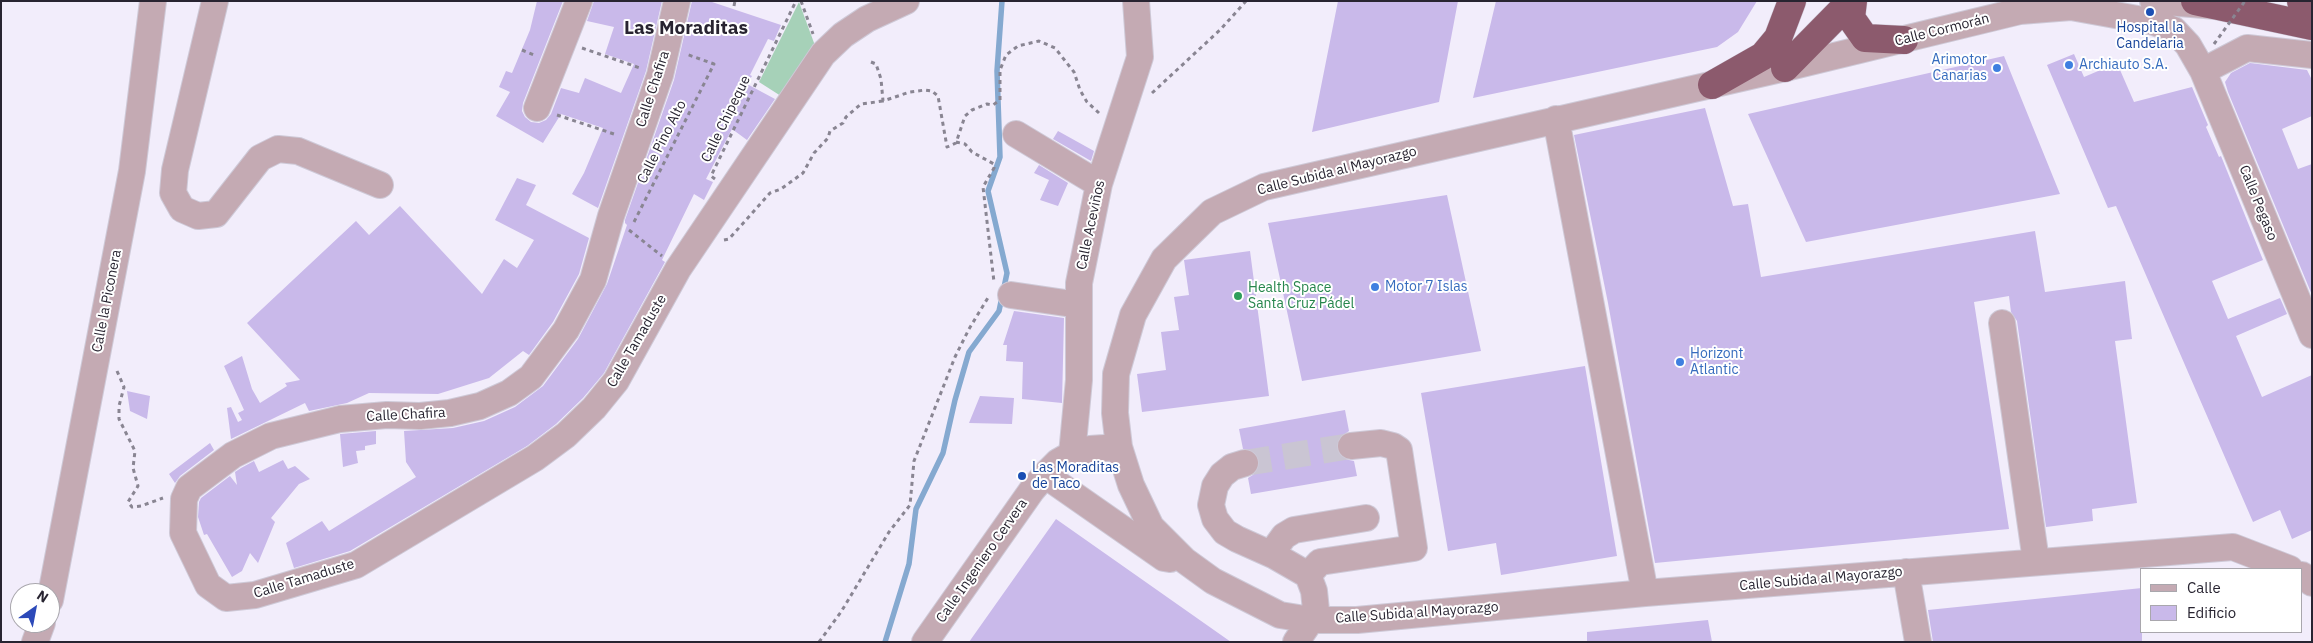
<!DOCTYPE html>
<meta charset="utf-8">
<style>
body{margin:0}
#map{position:relative;width:2313px;height:643px;overflow:hidden;background:#f2edfb;font-family:"IBM Plex Sans",sans-serif}
canvas{display:block}
.frame{position:absolute;inset:0;border:2px solid #282431;pointer-events:none}
.legend{position:absolute;left:2140px;top:568px;width:162px;height:65px;box-sizing:border-box;background:#fff;border:1px solid #a9a7ad;margin:0;padding:6px 9px;list-style:none;font-size:15px;color:#282431}
.legend li{display:flex;align-items:center;gap:10px;height:25px}
.legend b{width:25px;border:1px solid #a9a7ad}
.north{position:absolute;left:10px;top:583px;width:50px;height:50px;box-sizing:border-box;background:#fff;border:1px solid #a9a7ad;border-radius:50%;rotate:33deg;font-size:14px;font-weight:700;line-height:20px;text-align:center;color:#282431}
.north::after{content:'';display:block;margin:auto;width:18px;height:22px;background:#2c49b9;clip-path:polygon(50% 0,100% 100%,50% 72%,0 100%)}
</style>
<div id="map">
<canvas width="2313" height="643"></canvas>
<div class="frame"></div>
<ul class="legend">
<li><b style="height:6px;background:#c4aab3"></b>Calle</li>
<li><b style="height:14px;background:#c9b9ea"></b>Edificio</li>
</ul>
<div class="north">N</div>
</div>
<script>
const c = document.querySelector('canvas').getContext('2d');
c.lineJoin = 'round';
function fill(path, color) { c.fillStyle = color; c.fill(path, 'evenodd'); }
const shape = rows => new Path2D(rows.map(r => 'M' + r).join(''));
function strokePath(path, color, width, dash) { c.strokeStyle = color; c.lineWidth = width; c.lineCap = dash ? 'butt' : 'round'; c.setLineDash(dash || []); c.stroke(path); }
function write(font, color, halo, rows, align = 'center') {
  c.font = font + ' "IBM Plex Sans",sans-serif'; c.lineWidth = 4; c.setLineDash([]); c.textBaseline = 'middle'; c.strokeStyle = halo; c.fillStyle = color; for (const [text, x, y, turn = 0] of rows) {
    c.save(); c.translate(x, y); c.rotate((+turn || 0) * Math.PI / 180); c.textAlign = isNaN(turn) ? turn : align; if (halo) c.strokeText(text, 0, 0); c.fillText(text, 0, 0); c.restore();
  }
}
const green = shape([
 [799,2,817,51,784,98,759,82]
]);
const stream = shape([
 [885,642,909,564,916,509,943,453,955,400,969,352,999,311,1007,273,988,191,1000,157,997,71,1002,1]
]);
const building = shape([
 [537,1,563,1,523,103,522,111,525,117,531,122,539,123,546,120,551,114,561,88,579,93,585,78,621,93,634,64,605,54,614,27,587,21,594,1,662,1,646,71,598,208,572,194,584,173,603,128,561,114,543,143,496,116,510,92,499,87,506,71,512,73,530,30],
 [692,1,709,1,781,25,774,41,768,39,750,75,752,76,747,84,775,99,747,140,732,129,706,179,713,182,704,200,694,194,662,260,665,262,604,373,583,398,556,424,527,446,350,551,294,568,286,543,322,521,329,531,416,477,406,462,404,431,453,428,484,421,515,407,543,386,578,339,607,284,627,225,625,223,625,220,674,80],
 [1338,1,1458,1,1439,102,1312,132],
 [1496,1,1757,1,1738,32,1717,47,1473,98],
 [2074,54,2084,77,2117,63,2134,102,2192,87,2208,125,2206,127,2219,157,2221,156,2263,260,2212,281,2228,319,2280,298,2287,314,2236,336,2262,397,2312,375,2312,530,2292,539,2280,510,2253,522,2116,206,2108,208,2047,65],
 [2004,56,2060,194,1806,242,1748,114],
 [2250,63,2307,70,2312,80,2312,116,2282,129,2298,169,2312,164,2312,295,2228,92,2225,82,2231,73],
 [1705,108,1733,206,1748,204,1761,277,2035,231,2045,292,2125,281,2132,339,2115,341,2137,503,2092,509,2093,521,2046,527,2017,321,2011,312,2009,296,1974,302,2009,529,1655,563,1608,303,1574,135],
 [1058,131,1094,151,1091,161,1053,139],
 [1039,165,1068,183,1058,206,1040,200,1049,180,1034,173],
 [517,178,536,185,526,205,589,238,579,274,553,322,529,355,523,351,489,378,438,394,369,393,347,403,309,411,305,403,231,439,227,408,231,407,238,422,242,420,238,413,244,410,224,366,242,356,252,389,260,403,287,386,285,383,300,380,247,323,356,221,369,235,400,206,482,294,504,259,517,268,534,240,495,220],
 [1447,195,1481,351,1302,381,1268,223],
 [1250,251,1269,396,1142,412,1137,374,1166,370,1161,332,1179,330,1174,297,1189,295,1184,260],
 [1014,311,1064,318,1062,403,1022,399,1023,362,1006,361,1007,345,1003,345],
 [1585,366,1617,556,1501,575,1496,543,1448,551,1421,393],
 [127,391,150,396,147,419,130,411],
 [980,396,1014,398,1012,424,969,423],
 [1345,410,1349,431,1338,439,1336,448,1339,455,1344,459,1354,461,1357,476,1251,494,1248,478,1256,473,1259,467,1259,459,1255,452,1243,449,1239,429],
 [376,431,376,444,365,446,365,450,356,451,358,463,343,467,340,434],
 [210,443,214,450,180,476,175,483,169,474],
 [283,460,288,469,295,466,310,479,299,484,271,518,275,522,258,563,250,553,242,571,232,577,207,534,204,535,198,517,199,502,201,498,230,476,237,485,235,472,241,468,254,461,259,472],
 [1056,519,1231,642,969,642],
 [2142,588,2142,642,1933,642,1928,610],
 [1708,620,1712,642,1587,642,1587,632]
]);
const minorTunnel = shape([
 [1245,463,1351,446]
]);
const path = shape([
 [801,1,813,34],
 [734,6,735,1],
 [582,48,640,68],
 [522,50,534,55],
 [871,62,876,64,881,79,883,101,910,92,925,90,932,91,938,96,947,147,956,143,965,116,972,110,987,104,993,105,1000,100,1000,70,1006,55,1018,46,1039,41,1055,48,1074,72,1080,90,1087,102,1099,113],
 [1152,93,1221,29,1246,1],
 [557,115,617,135],
 [956,142,965,144,972,152,994,164,994,168,983,187,994,282],
 [715,179,711,176,796,1],
 [634,222,714,64,686,54],
 [629,230,662,256],
 [724,240,729,239,770,193,781,189,803,173,814,153,828,138,830,131,843,123,846,117,861,104,883,101],
 [117,371,124,387,119,406,119,419,135,451,133,468,138,486,128,502,132,507,141,506,163,498],
 [819,642,841,612,889,532,910,505,914,461,955,357,969,329,989,296]
]);
const minor = shape([
 [215,1,175,170,173,193,182,209,198,216,216,214,260,158,278,149,298,151,380,185],
 [677,1,660,75,611,216,593,280,566,330,531,377,509,393,480,406,450,413,420,416,387,415,340,419,271,436,233,455,189,488,184,499,183,533,208,585,226,598,255,595,356,565,535,458,566,435,594,408,616,381,678,269,823,54,843,35,867,19,906,1],
 [2153,1,2217,6],
 [2203,71,2247,48,2312,55],
 [537,108,579,1],
 [1556,119,1645,593],
 [1016,134,1099,184],
 [1011,295,1079,305],
 [2002,323,2036,561],
 [1072,454,1079,380,1079,283,1099,184,1140,57,1136,1],
 [1245,463,1232,467,1222,475,1215,486,1211,505,1215,519,1225,532,1237,539,1275,556,1308,575,1314,591,1317,620],
 [1045,475,1164,558,1170,559],
 [1271,554,1284,536,1294,530,1366,518],
 [2290,569,2233,547,1645,593,1357,620,1311,620,1280,615,1213,581,1184,560,1151,527,1131,485,1119,447,1115,413,1116,374,1133,315,1164,259,1212,212,1264,187,1785,68,2020,11,2071,7,2154,22,2174,30,2188,45,2203,71,2312,335],
 [1906,572,1918,642],
 [1308,575,1320,562,1414,548,1399,450,1393,446,1381,443,1351,446],
 [2302,575,2312,583],
 [50,600,132,171,153,1],
 [35,642,42,623],
 [925,642,1032,490,1045,475,1058,462,1072,454,1090,449,1119,447],
 [1296,642,1311,620]
]);
const highway = shape([
 [1853,1,1851,18,1865,38,1904,40],
 [2195,1,2312,26],
 [2301,1,2312,4],
 [1785,68,1851,1],
 [1712,85,1763,56,1778,38,1792,1]
]);
const pathBridge = shape([
 [2214,44,2245,1]
]);
const markers = [
 [2150,12,5,"#1a4fb4"],
 [2069,65,5,"#3f7fe0"],
 [1997,68,5,"#3f7fe0"],
 [1375,287,5,"#3f7fe0"],
 [1238,296,5,"#2e9e5b"],
 [1680,362,5,"#3f7fe0"],
 [1022,476,5,"#1a4fb4"]
];
const transitNames = [
 ["Hospital la",2150,28],
 ["Candelaria",2150,44],
 ["Las Moraditas",1032,468,"left"],
 ["de Taco",1032,484,"left"]
];
const streetNames = [
 ["Calle Cormorán",1942,30,-14],
 ["Calle Chafira",653,89,-72],
 ["Calle Chipeque",726,119,-64],
 ["Calle Pino Alto",662,142,-63],
 ["Calle Subida al Mayorazgo",1337,171,-14],
 ["Calle Pegaso",2258,203,68],
 ["Calle Aceviños",1091,225,-78],
 ["Calle la Piconera",107,301,-79],
 ["Calle Tamaduste",637,341,-60],
 ["Calle Chafira",406,415,-3],
 ["Calle Ingeniero Cervera",982,561,-55],
 ["Calle Tamaduste",304,579,-17],
 ["Calle Subida al Mayorazgo",1821,579,-5],
 ["Calle Subida al Mayorazgo",1417,613,-4]
];
const shopNames = [
 ["Arimotor",1987,60,"right"],
 ["Canarias",1987,76,"right"],
 ["Archiauto S.A.",2079,65],
 ["Motor 7 Islas",1385,287],
 ["Horizont",1690,354],
 ["Atlantic",1690,370]
];
const leisureNames = [
 ["Health Space",1248,288],
 ["Santa Cruz Pádel",1248,304]
];
const districtNames = [
 ["Las Moraditas",686,29]
];
fill(green, '#a6d1b8');
strokePath(stream, '#85a9d0', 5.5);
fill(building, '#c9b9ea');
strokePath(minorTunnel, '#cac5d3', 26, [26, 13]);
strokePath(minor, '#cec9d7', 28);
strokePath(highway, '#cec9d7', 29);
strokePath(path, '#898592', 3, [4, 4]);
strokePath(minor, '#c4aab3', 26);
strokePath(highway, '#8c5a6d', 28);
strokePath(pathBridge, '#898592', 3, [4, 4]);
for (const [x, y, r, color] of markers) { const dot = new Path2D(); dot.arc(x, y, r, 0, 2 * Math.PI); c.fillStyle = color; c.fill(dot); strokePath(dot, '#fff', 2); }
write('14px', '#164399', '#fff', transitNames);
write('14px', '#282431', '#fff', streetNames);
write('14px', '#366cbe', '#fff', shopNames, 'left');
write('14px', '#27864d', '#fff', leisureNames, 'left');
write('bold 19px', '#282431', '#fff', districtNames);
</script>
